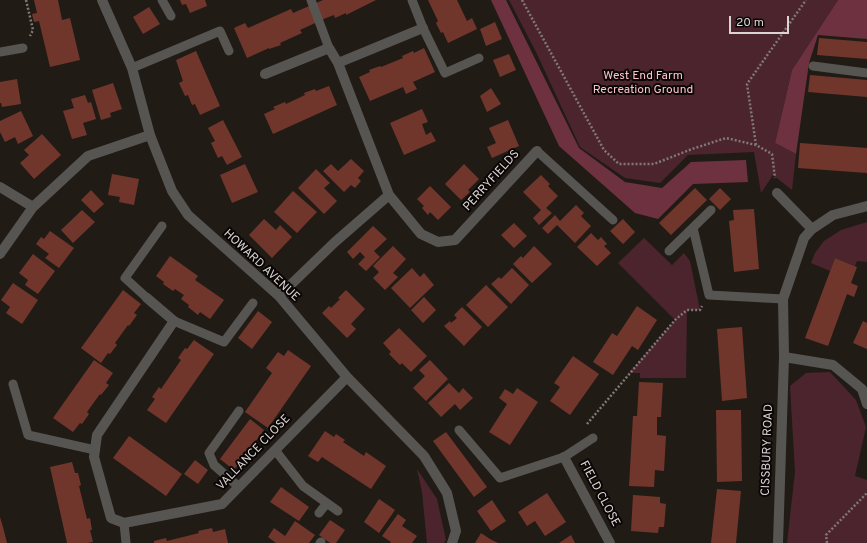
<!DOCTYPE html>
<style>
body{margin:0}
#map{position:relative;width:867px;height:543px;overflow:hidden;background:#211b16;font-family:Overpass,sans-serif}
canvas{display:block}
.scale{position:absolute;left:729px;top:16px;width:60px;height:18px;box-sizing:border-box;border:2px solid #dad5d2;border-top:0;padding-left:5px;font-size:12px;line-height:14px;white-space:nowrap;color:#dad5d2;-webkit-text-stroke:3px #090605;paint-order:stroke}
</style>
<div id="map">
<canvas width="867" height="543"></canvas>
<div class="scale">20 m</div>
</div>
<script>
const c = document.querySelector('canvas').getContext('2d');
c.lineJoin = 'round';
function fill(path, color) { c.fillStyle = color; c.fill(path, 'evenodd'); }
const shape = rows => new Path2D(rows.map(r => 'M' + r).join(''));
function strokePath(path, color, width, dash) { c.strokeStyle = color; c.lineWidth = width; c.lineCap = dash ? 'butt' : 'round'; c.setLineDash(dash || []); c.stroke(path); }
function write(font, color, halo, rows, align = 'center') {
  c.font = font + ' Overpass,sans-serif'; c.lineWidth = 4; c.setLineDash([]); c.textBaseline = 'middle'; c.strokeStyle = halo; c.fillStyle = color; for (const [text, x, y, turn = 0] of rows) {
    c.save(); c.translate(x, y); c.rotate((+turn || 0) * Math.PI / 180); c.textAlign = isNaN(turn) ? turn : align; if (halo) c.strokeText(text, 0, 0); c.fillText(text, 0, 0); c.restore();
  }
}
const green = shape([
 [509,0,838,0,792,70,775,143,796,154,792,190,773,175,761,193,754,152,688,155,660,183,625,178,580,147,536,52],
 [867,222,867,262,857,261,855,266,835,258,830,271,811,263,815,253,824,241,841,230],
 [644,238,672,265,684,253,690,261,700,310,687,310,686,378,640,378,640,373,629,373,675,320,618,263],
 [830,372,856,400,866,427,855,476,867,480,867,543,787,543,795,472,790,386,806,373],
 [417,469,437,499,446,540,444,543,427,543,422,492]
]);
const forest = shape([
 [491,0,506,0,579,148,625,182,662,188,691,162,746,160,748,182,693,184,658,219,635,213,559,146],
 [838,0,867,0,867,39,818,35,809,63,796,154,775,143,792,70]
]);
const building = shape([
 [34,0,58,0,62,20,70,18,80,60,50,67,39,21,34,22,32,14,37,13],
 [180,0,205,0,207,6,190,13,186,4,182,5],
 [323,0,376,0,346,15,346,13,335,18,334,15,326,18,300,30,302,33,280,43,281,45,269,49,269,48,247,58,234,28,245,23,248,28,291,9,293,13],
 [428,0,457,0,467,21,472,18,477,29,448,43,443,32,441,33,436,23,438,21],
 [149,7,160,24,143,34,133,17],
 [495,22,502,39,486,46,480,29],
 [819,38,867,42,867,59,817,55],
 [424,48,435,72,413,82,417,89,406,94,403,87,370,101,359,77,370,72,369,70,380,66,381,67,403,58,402,56,413,51,414,53],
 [196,51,220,106,200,115,195,104,192,105,188,95,185,96,179,83,183,81,176,60],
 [509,54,516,70,500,77,493,60],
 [810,75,867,80,867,97,808,92],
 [17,79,21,104,2,107,1,103,0,103,0,82],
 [113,83,122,109,110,113,111,117,101,120,92,90],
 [329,86,337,105,273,134,264,114,275,109,273,107,285,102,286,104,305,95,304,93,315,89,316,91],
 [491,88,501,104,487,112,480,96],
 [85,95,88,103,91,102,96,119,83,123,87,135,72,139,63,111,74,108,71,99],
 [422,109,428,122,422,124,426,135,431,132,436,141,404,155,390,123],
 [21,111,33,136,18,144,15,137,5,142,0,132,0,121],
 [223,120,242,157,227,165,222,156,218,158,211,143,215,141,208,128],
 [508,120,519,146,492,158,487,147,496,143,489,128],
 [42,134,61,155,34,179,20,163,29,155,24,150],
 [800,143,867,148,867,173,798,168],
 [351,159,364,171,358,178,361,181,355,188,351,185,344,192,323,171,331,164,338,171],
 [245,164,258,192,232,203,220,175],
 [464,164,479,179,468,190,470,192,461,200,445,184],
 [316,169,330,183,324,188,337,201,324,214,298,188],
 [112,174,139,179,134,205,119,202,120,197,108,195],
 [541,175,550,184,548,186,558,196,546,208,552,213,539,225,533,218,541,210,523,192],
 [430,186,451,207,438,220,430,212,428,215,422,208,424,206,417,199],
 [695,188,707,200,671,235,659,223],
 [720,188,731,199,720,210,709,199],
 [91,190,104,204,94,213,81,200],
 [293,191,317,212,297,233,274,212],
 [576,205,584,213,581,216,591,226,575,243,557,225,548,234,542,228,555,215,560,221],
 [754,209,759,269,734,272,729,221,734,220,733,210],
 [82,210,95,222,73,243,61,230],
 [264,219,276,230,280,225,292,237,272,258,249,235],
 [623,219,635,232,623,244,610,231],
 [514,223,527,236,514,248,501,235],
 [373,226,387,239,374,251,380,257,366,271,358,264,365,257,360,252,353,259,347,252],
 [50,231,74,248,59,268,45,258,49,254,36,244,41,237,44,239],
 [591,233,598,240,601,237,607,244,604,246,611,253,597,266,577,247],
 [393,246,406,259,393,273,398,277,385,290,373,278,379,272,373,266],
 [534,246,552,264,532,283,513,264,521,256,523,258],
 [33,254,55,271,38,294,25,285,28,280,19,273],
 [170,256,198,276,195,280,224,300,210,319,200,312,198,315,188,307,189,305,181,299,184,295,175,289,173,291,163,284,164,282,156,276],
 [835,258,857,267,851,283,858,286,854,297,847,294,828,346,805,338],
 [412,268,420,277,424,273,434,285,410,308,391,288],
 [512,268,529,285,511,304,491,284,499,277,501,279],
 [13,283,38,300,22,324,6,313,10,307,1,300],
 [486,285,508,307,488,327,466,305],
 [123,290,141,304,134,313,137,315,129,326,128,325,115,343,117,345,110,354,108,353,101,363,81,348],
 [346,290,365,309,351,324,356,329,347,338,322,313,329,306,331,308,340,299,338,298],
 [424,297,436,310,423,323,411,310],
 [637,306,657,320,638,350,632,346,613,375,593,362,612,333,617,336],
 [462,307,482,327,464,346,444,326,450,321,451,323,457,318,454,315],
 [258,311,272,322,252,349,238,338],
 [863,321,867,323,867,349,853,343],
 [742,327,747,398,722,401,717,329],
 [399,328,427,356,411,372,402,363,400,365,389,354,391,352,383,343],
 [194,340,214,354,166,423,147,410,155,399,152,397,159,387,161,389,181,360,178,358,185,348,187,349],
 [288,350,311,366,268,428,245,412,272,373,266,368,278,352,284,356],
 [573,356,599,374,570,415,550,401,560,387,554,383],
 [94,360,113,373,106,383,109,385,101,395,100,394,87,412,89,414,82,424,80,423,73,432,53,418],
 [430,360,448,379,426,401,413,388,425,376,419,370],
 [639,382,663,383,661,417,657,417,657,435,666,436,664,471,655,470,654,487,629,486,633,416,637,416],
 [449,383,459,393,463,388,473,398,460,410,455,404,441,417,428,403],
 [517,388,538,402,510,445,489,432,507,404,499,398,505,389,513,394],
 [716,410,741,410,742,481,717,482],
 [250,419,264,430,234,470,220,459],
 [325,431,334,437,336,434,345,440,343,442,364,456,366,452,386,466,371,489,322,457,318,462,308,456],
 [446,432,487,487,474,497,433,441],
 [129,436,182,474,166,496,113,458],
 [195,460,208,470,198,484,184,474],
 [72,462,75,473,78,473,81,485,79,486,87,519,90,518,92,530,90,530,93,542,87,543,67,543,50,467],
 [281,487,309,507,299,521,270,502],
 [717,489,741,491,736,543,711,543],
 [547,493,566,522,545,536,535,521,527,526,518,512],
 [633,495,660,497,660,503,666,504,664,527,659,527,658,533,631,531],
 [379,499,395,510,379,533,364,522],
 [492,500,506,521,491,531,477,511],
 [398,514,406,520,402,526,417,536,412,543,390,543,391,542,382,536],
 [0,517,3,527,7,543,0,543],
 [330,520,345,530,336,543,330,543,319,535],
 [295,521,315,535,309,543,276,543,268,537,274,528,285,536],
 [212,528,213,532,225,529,228,543,154,543,154,541,166,538,167,541,199,533,198,531],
 [481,533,490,539,498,543,475,543],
 [571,535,575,543,559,543]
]);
const path = shape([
 [26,0,33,30,30,36],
 [522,0,604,150,619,164,654,164,692,149,726,138,756,145,772,154,775,178],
 [756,145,747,84,806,0],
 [587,424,675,320,687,310,700,310,702,306],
 [827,543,826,535,867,493]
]);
const lane = shape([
 [162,0,171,16],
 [311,0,329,48],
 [412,0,423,28,445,73,479,58],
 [0,52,23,48],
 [813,66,867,73],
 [132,68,220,31,229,51],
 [537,151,613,220],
 [693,228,709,295,783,299],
 [669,251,711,210],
 [147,298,125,278,162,226],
 [174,321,224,342,253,303],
 [13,384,28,435,95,450],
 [239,411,209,453,214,465,239,487],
 [459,430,500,478,564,457,593,438],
 [275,450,303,486,338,511],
 [319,513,327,503],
 [124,523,126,543],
 [320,543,321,542]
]);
const street = shape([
 [102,0,132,68,150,135,172,191,188,215,279,296,347,377,424,456,447,493,456,531,452,543],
 [338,63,389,195,421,234,438,242,455,240,537,151],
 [265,74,329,48,338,63,423,28],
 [0,187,33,207,88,156,150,135],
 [777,193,812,229],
 [0,254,33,207],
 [279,296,335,242,389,195],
 [147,298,174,321,97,435,94,457,111,518,124,523,222,504,347,377],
 [784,357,833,365,862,389,867,404],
 [564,457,610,543],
 [778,543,784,357,783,299,804,238,812,229,833,215,867,206]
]);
const parkNames = [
 ["West End Farm",643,77],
 ["Recreation Ground",643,91]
];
const streetNames = [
 ["PERRYFIELDS",492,181,-48],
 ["HOWARD AVENUE",261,266,43],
 ["CISSBURY ROAD",768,450,-88],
 ["VALLANCE CLOSE",254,453,-46],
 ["FIELD CLOSE",599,494,62]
];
fill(green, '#4c242e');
fill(forest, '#6d3140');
fill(building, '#71362b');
strokePath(path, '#807a76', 2.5, [2, 2]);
strokePath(lane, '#575552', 9);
strokePath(street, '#575552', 10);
write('12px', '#fcc1cc', '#090605', parkNames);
write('12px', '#dad5d2', '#090605', streetNames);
</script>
